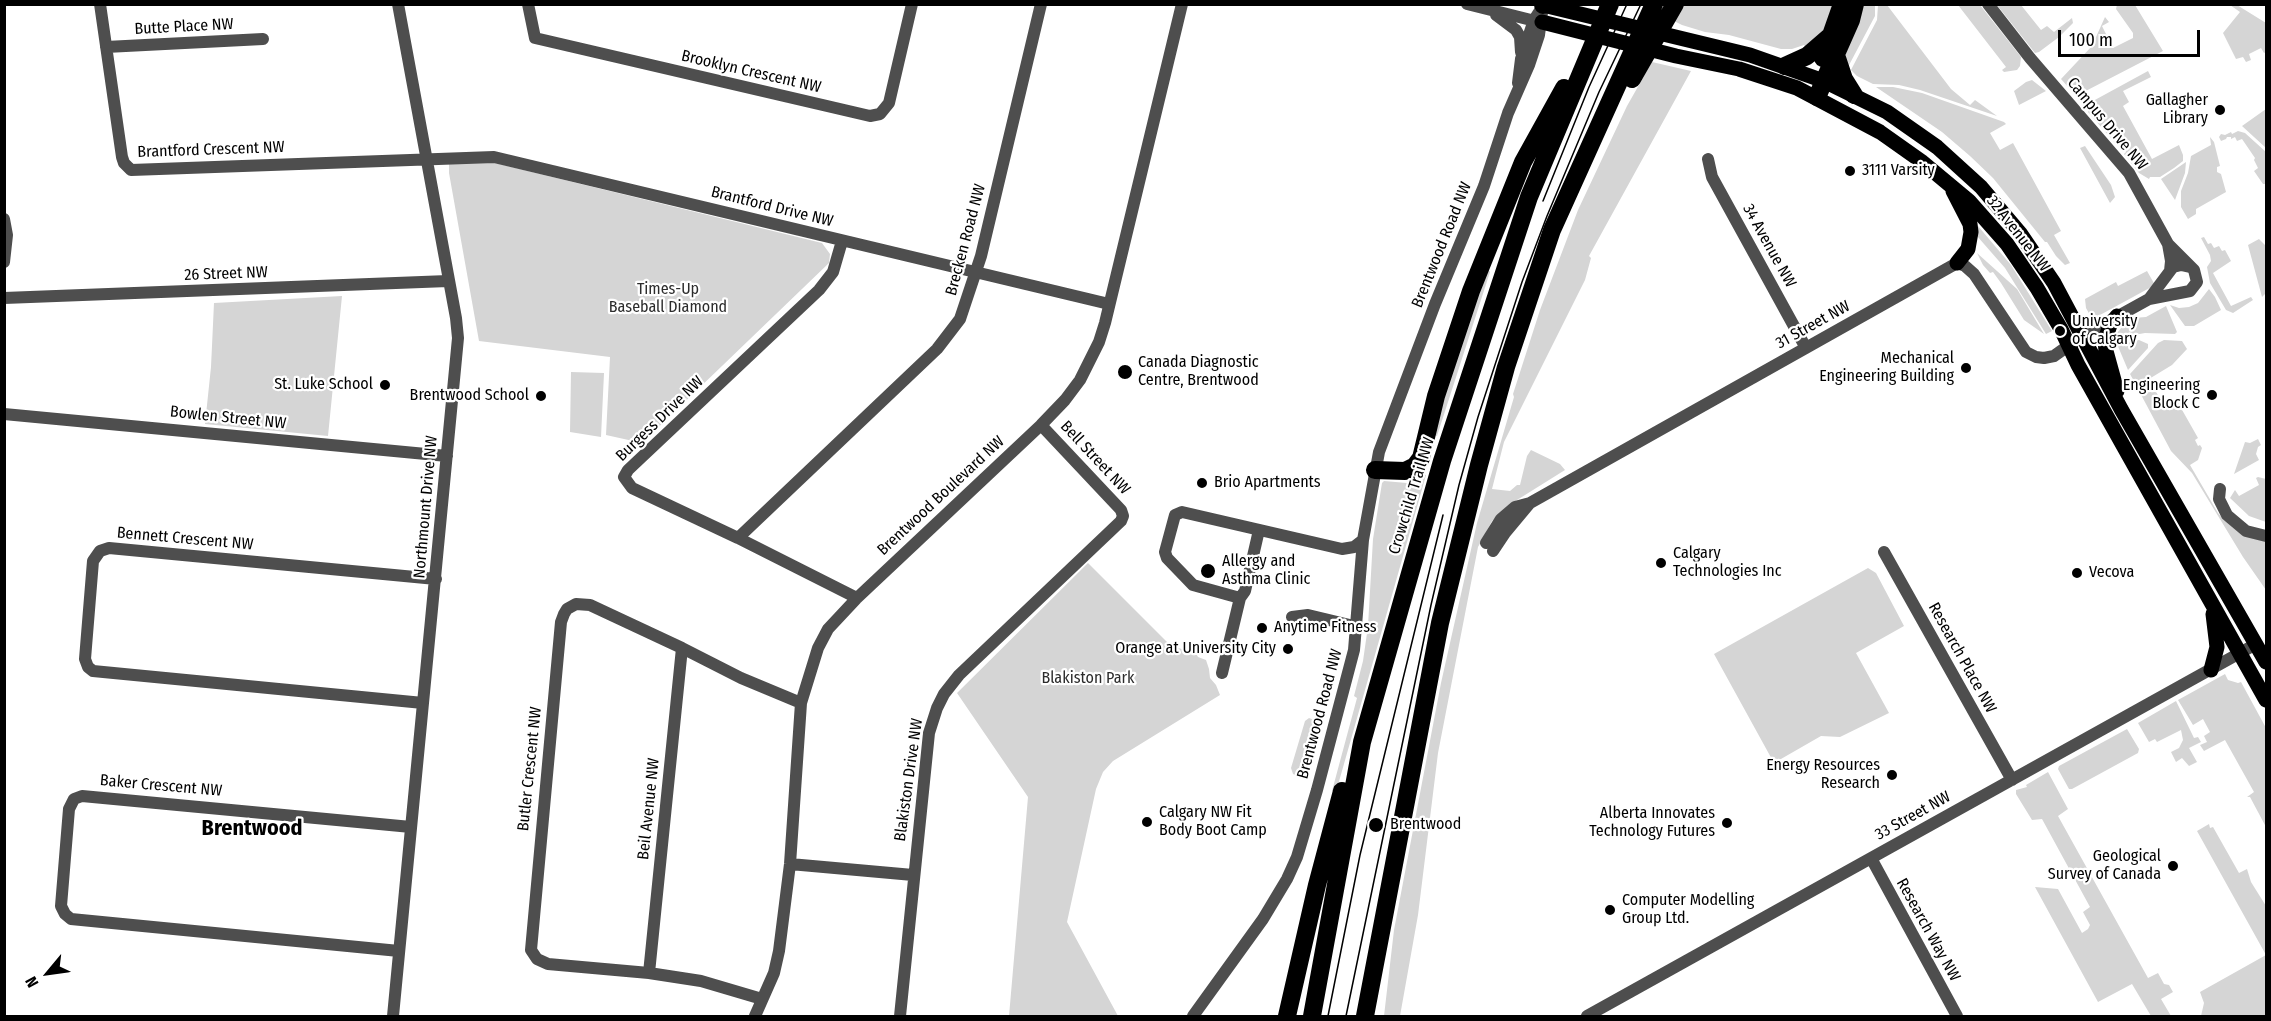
<!DOCTYPE html>
<style>
body{margin:0}
#map{position:relative;width:2271px;height:1021px;overflow:hidden;background:#fff;font-family:"Fira Sans Condensed",sans-serif}
canvas{display:block}
.frame{position:absolute;inset:0;border:6px solid #000;pointer-events:none}
.north{position:absolute;left:18px;top:943px;width:60px;height:60px;-webkit-text-stroke:4px #fff;paint-order:stroke;rotate:241deg;font-size:16px;font-weight:700;line-height:24px;text-align:center;color:#000}
.north::after{content:'';display:block;margin:auto;width:21px;height:27px;background:#000;clip-path:polygon(50% 0,100% 100%,50% 72%,0 100%)}
.scale{position:absolute;left:2058px;top:30px;width:142px;height:27px;box-sizing:border-box;border:3px solid #000;border-top:0;padding-left:8px;font-size:18px;line-height:21px;white-space:nowrap;color:#000;-webkit-text-stroke:4px #fff;paint-order:stroke}
</style>
<div id="map">
<canvas width="2271" height="1021"></canvas>
<div class="frame"></div>
<div class="north">N</div>
<div class="scale">100 m</div>
</div>
<script>
const c = document.querySelector('canvas').getContext('2d');
c.lineJoin = 'round';
function fill(path, color) { c.fillStyle = color; c.fill(path, 'evenodd'); }
const shape = rows => new Path2D(rows.map(r => 'M' + r).join(''));
function strokePath(path, color, width, dash) { c.strokeStyle = color; c.lineWidth = width; c.lineCap = dash ? 'butt' : 'round'; c.setLineDash(dash || []); c.stroke(path); }
function write(font, color, halo, rows, align = 'center') {
  c.font = font + ' "Fira Sans Condensed",sans-serif'; c.lineWidth = 4.5; c.setLineDash([]); c.textBaseline = 'middle'; c.strokeStyle = halo; c.fillStyle = color; for (const [text, x, y, turn = 0] of rows) {
    c.save(); c.translate(x, y); c.rotate((+turn || 0) * Math.PI / 180); c.textAlign = isNaN(turn) ? turn : align; if (halo) c.strokeText(text, 0, 0); c.fillText(text, 0, 0); c.restore();
  }
}
const green = shape([
 [1684,5,1837,5,1824,33,1808,51,1804,45,1792,49,1781,49,1729,35,1705,32,1682,25,1674,21],
 [1864,5,1875,5,1875,16,1848,67,1844,61,1846,53],
 [1878,5,1887,5,1951,89,1970,105,1975,100,1997,116,1920,90,1899,85,1873,84,1857,76,1851,70,1853,66,1877,20],
 [1958,5,1980,5,2021,57,2020,66,2017,70,2004,72,2002,70,2006,67],
 [1997,5,2021,5,2041,30,2047,26,2054,32,2072,18,2073,23,2059,37,2039,52,2035,53],
 [2117,5,2135,5,2163,51,2076,96,2061,79,2092,46,2105,17,2109,22,2102,26,2113,48,2133,38,2133,33,2116,9],
 [2230,5,2237,5,2266,23,2266,52,2264,53,2261,48,2249,54,2251,60,2246,62,2243,57,2236,59,2223,33,2240,12],
 [1652,62,1691,71,1589,256,1591,258,1585,280,1504,442,1492,489,1510,491,1517,485,1520,485,1527,456,1531,450,1560,464,1565,470,1509,505,1492,521,1478,547,1438,753,1418,915,1400,1016,1384,1016,1394,930,1441,683,1477,523,1514,397,1513,394,1540,310,1578,210,1627,106],
 [2148,71,2151,77,2123,91,2129,102,2123,106,2152,159,2179,145,2183,155,2183,161,2174,168,2160,177,2150,177,2149,179,2139,173,2124,154,2126,152,2118,143,2116,144,2088,112,2089,105,2093,101],
 [2032,80,2046,91,2019,105,2014,91,2026,82],
 [1876,87,1893,87,1922,93,2004,122,2006,124,1990,133,2000,150,2013,143,2061,231,2054,235,2070,263,2065,265,2056,256,2047,242,2045,242,1993,178,1970,156,1942,132],
 [2266,109,2266,148,2242,126],
 [2238,131,2245,133,2266,152,2266,184,2263,184,2254,171,2258,168,2254,160,2255,158,2242,139,2237,141,2235,137,2231,139,2231,137,2227,137,2226,139,2221,141,2219,137,2221,134,2225,135,2231,132,2232,134],
 [2210,137,2214,142,2220,166,2217,167,2217,172,2221,174,2226,192,2196,209,2196,214,2188,219,2181,207,2181,191,2188,173,2191,156,2211,145],
 [2085,146,2111,185,2115,197,2110,203,2080,148],
 [491,162,822,243,830,254,829,263,642,443,606,435,610,357,479,341,449,173,449,164],
 [2186,162,2185,173,2175,200,2161,179],
 [1978,226,2011,265,2052,331,2046,334,2005,268,1977,236],
 [2204,237,2208,244,2211,243,2214,248,2219,246,2222,251,2225,250,2231,261,2213,273,2231,306,2251,297,2253,300,2233,313,2226,310,2210,283,2207,267,2211,261,2210,255,2201,238],
 [2259,239,2266,246,2266,293,2262,297,2248,245],
 [1977,253,2017,289,2044,334,2024,320,2001,283,1993,272,1990,273,1983,265],
 [1488,269,1490,272,1437,436,1433,435,1446,384],
 [2147,271,2155,285,2100,315,2091,317,2086,308,2085,299,2116,282,2118,286],
 [2209,289,2215,297,2221,310,2194,326,2185,326,2170,305,2179,308,2189,307,2198,303],
 [342,296,328,436,205,424,211,367,214,303],
 [2166,306,2177,332,2175,334,2145,333,2117,338,2114,337,2125,323,2133,318,2146,317],
 [2139,340,2148,344,2148,348,2128,370,2117,344],
 [2164,340,2182,341,2187,349,2172,365,2149,379,2165,408,2177,401,2198,438,2195,440,2198,446,2200,445,2202,448,2198,460,2190,465,2218,513,2224,520,2266,540,2266,590,2243,557,2192,473,2171,451,2130,374,2158,343],
 [571,372,604,373,601,437,570,432],
 [2258,439,2261,445,2258,447,2256,454,2259,460,2234,474,2245,442,2250,443],
 [1422,474,1426,475,1419,500,1336,792,1332,791,1357,698,1354,696,1363,661,1368,626,1373,539,1382,483,1384,481,1407,483],
 [2258,477,2266,479,2266,522,2249,516,2230,498,2235,490,2239,496,2259,485,2256,478],
 [1088,563,1171,646,1196,653,1198,657,1206,660,1209,669,1210,678,1216,685,1220,695,1113,761,1103,772,1096,789,1067,922,1118,1016,1009,1016,1028,797,957,693],
 [1868,568,1876,573,1904,626,1856,653,1889,713,1840,737,1821,736,1774,763,1714,654],
 [2225,674,2228,680,2238,683,2241,682,2266,728,2266,827,2250,797,2247,797,2254,792,2225,740,2204,751,2200,745,2207,742,2204,736,2210,732,2203,719,2193,725,2178,700],
 [2176,701,2194,738,2198,737,2201,742,2189,748,2197,762,2189,766,2182,758,2176,762,2171,752,2179,748,2183,740,2181,730,2157,742,2155,739,2149,742,2138,723],
 [1309,718,1317,721,1312,739,1308,738,1305,750,1308,752,1301,778,1293,774,1291,768,1305,721],
 [2127,729,2139,749,2138,753,2072,789,2069,789,2058,769,2059,766],
 [2048,772,2068,809,2058,816,2148,978,2158,973,2164,984,2169,985,2173,992,2161,999,2171,1016,2151,1016,2132,984,2098,1002,2035,887,2058,889,2082,933,2088,929,2090,925,2083,912,2090,907,2042,819,2032,820,2016,794,2016,790,2027,787,2026,785],
 [2209,824,2210,828,2213,827,2239,873,2247,869,2251,882,2266,906,2266,1016,2201,1016,2204,1003,2200,992,2266,955,2197,831]
]);
const minor = shape([
 [100,4,122,157,124,163,131,170,494,157,1109,304],
 [528,4,535,38,870,116,880,114,889,103,912,4],
 [1467,4,1539,22],
 [1988,4,2030,58,2129,173,2168,244,2171,261,2170,271],
 [1496,15,1516,30,1520,37,1521,52],
 [106,47,263,39],
 [1518,83,1521,59,1534,20,1543,6],
 [1708,159,1712,177,1806,348],
 [4,219,7,235,4,262],
 [842,241,833,272,819,290,628,470,624,477,632,488,738,538,857,598],
 [4,298,448,281],
 [2149,299,2190,291,2197,282,2194,270,2168,244],
 [4,414,447,456],
 [2220,489,2219,499,2227,515,2246,531,2266,536],
 [738,538,937,349,960,319,981,256,1041,4],
 [1486,543,1501,519,1515,507,1530,503,1957,263,1965,266,1974,274,2026,352,2036,357,2044,358,2054,356,2082,336,2149,299,2173,267,2181,265,2190,267],
 [1493,551,1505,533,1530,503],
 [1884,552,2012,780],
 [1240,598,1193,585,1167,558,1165,552,1175,515,1182,512,1342,549,1354,547,1363,540],
 [1292,617,1308,615,1358,627],
 [1222,673,1240,598,1245,591,1259,530],
 [423,703,93,671,88,667,85,659,93,561,100,551,109,548,436,579],
 [1871,858,1957,1016],
 [790,864,913,875],
 [399,951,71,919,65,914,61,906,69,809,74,799,82,796,411,827],
 [649,973,682,648],
 [762,999,701,981,649,973,548,964,537,959,531,950,561,622,564,614,567,609,576,604,590,605,682,648,741,678,801,703],
 [393,1016,458,338,456,318,398,4],
 [755,1016,774,973,779,951,790,864,801,703,818,648,828,629,857,598,1041,425,1065,400,1080,380,1099,342,1105,323,1182,4],
 [900,1016,929,733,937,708,944,694,959,675,1121,521,1123,516,1121,510,1041,425],
 [1193,1016,1263,919,1287,879,1297,857,1317,790,1354,650,1363,540,1379,452,1435,304,1484,186,1508,113,1529,65,1539,35,1543,5],
 [1587,1016,2256,644]
]);
const major = shape([
 [1543,5,1750,55,1824,81,1887,112,1937,147,1981,187,2020,233,2054,283,2121,409,2266,662],
 [1542,22,1676,56,1739,69,1797,88,1880,132,1921,161,1969,201,2007,244,2037,288,2061,329,2078,365,2266,700],
 [1953,191,1970,224,1971,232,1968,249,1957,263],
 [2117,391,2106,351,2105,340,2110,325,2117,316],
 [2211,670,2217,647,2213,614]
]);
const highway = shape([
 [1543,5,1543,4],
 [1836,55,1844,79,1854,95],
 [1823,58,1842,4],
 [1785,66,1807,56,1829,37],
 [1632,79,1675,4],
 [1817,97,1851,20,1855,4],
 [1375,470,1405,471,1415,466,1421,458,1436,396,1471,291,1523,162,1564,88],
 [1287,1016,1317,885,1342,791],
 [1312,1016,1362,742,1442,461,1529,197,1610,4],
 [1365,1016,1440,623,1479,465,1506,367,1552,230,1654,4]
]);
const tram = shape([
 [1543,201,1589,87,1627,4],
 [1328,1016,1360,855,1443,515],
 [1346,1016,1431,605,1459,485,1478,417,1522,282,1547,216,1599,92,1641,4]
]);
const markers = [
 [2220,110,6,"#000"],
 [1850,171,6,"#000"],
 [2060,331,6,"#000"],
 [1966,368,6,"#000"],
 [1125,372,8,"#000"],
 [385,385,6,"#000"],
 [2212,395,6,"#000"],
 [541,396,6,"#000"],
 [1202,483,6,"#000"],
 [1661,563,6,"#000"],
 [1208,571,8,"#000"],
 [2077,573,6,"#000"],
 [1262,628,6,"#000"],
 [1288,649,6,"#000"],
 [1892,775,6,"#000"],
 [1147,822,6,"#000"],
 [1727,823,6,"#000"],
 [1376,825,8,"#000"],
 [2173,866,6,"#000"],
 [1610,910,6,"#000"]
];
const streetNames = [
 ["Butte Place NW",184,27,-3],
 ["Brooklyn Crescent NW",751,72,13],
 ["Campus Drive NW",2107,124,50],
 ["Brantford Crescent NW",211,150,-2],
 ["Brantford Drive NW",772,207,14],
 ["32 Avenue NW",2018,234,52],
 ["Brecken Road NW",966,240,-75],
 ["Brentwood Road NW",1442,245,-68],
 ["34 Avenue NW",1769,246,61],
 ["26 Street NW",226,274,-2],
 ["31 Street NW",1813,325,-29],
 ["Bowlen Street NW",228,418,6],
 ["Burgess Drive NW",660,419,-44],
 ["Bell Street NW",1095,458,47],
 ["Brentwood Boulevard NW",941,496,-43],
 ["Crowchild Trail NW",1412,496,-73],
 ["Northmount Drive NW",426,507,-85],
 ["Bennett Crescent NW",185,539,5],
 ["Research Place NW",1962,658,61],
 ["Brentwood Road NW",1320,714,-75],
 ["Butler Crescent NW",530,769,-84],
 ["Blakiston Drive NW",909,780,-82],
 ["Baker Crescent NW",161,786,5],
 ["Beil Avenue NW",649,809,-84],
 ["33 Street NW",1913,816,-29],
 ["Research Way NW",1928,930,61]
];
const poiNames = [
 ["Gallagher",2208,101,"right"],
 ["Library",2208,119,"right"],
 ["3111 Varsity",1862,171],
 ["University",2072,322],
 ["of Calgary",2072,340],
 ["Mechanical",1954,359,"right"],
 ["Engineering Building",1954,377,"right"],
 ["Canada Diagnostic",1138,363],
 ["Centre, Brentwood",1138,381],
 ["St. Luke School",373,385,"right"],
 ["Engineering",2200,386,"right"],
 ["Block C",2200,404,"right"],
 ["Brentwood School",529,396,"right"],
 ["Brio Apartments",1214,483],
 ["Calgary",1673,554],
 ["Technologies Inc",1673,572],
 ["Allergy and",1222,562],
 ["Asthma Clinic",1222,580],
 ["Vecova",2089,573],
 ["Anytime Fitness",1274,628],
 ["Orange at University City",1276,649,"right"],
 ["Energy Resources",1880,766,"right"],
 ["Research",1880,784,"right"],
 ["Calgary NW Fit",1159,813],
 ["Body Boot Camp",1159,831],
 ["Alberta Innovates",1715,814,"right"],
 ["Technology Futures",1715,832,"right"],
 ["Brentwood",1390,825],
 ["Geological",2161,857,"right"],
 ["Survey of Canada",2161,875,"right"],
 ["Computer Modelling",1622,901],
 ["Group Ltd.",1622,919]
];
const parkNames = [
 ["Times-Up",668,290],
 ["Baseball Diamond",668,308],
 ["Blakiston Park",1088,679]
];
const districtNames = [
 ["Brentwood",252,829]
];
fill(green, '#d5d5d5');
strokePath(minor, '#4e4e4e', 12);
strokePath(major, '#000', 15);
strokePath(highway, '#000', 18);
strokePath(tram, '#000', 1.5);
for (const [x, y, r, color] of markers) { const dot = new Path2D(); dot.arc(x, y, r, 0, 2 * Math.PI); c.fillStyle = color; c.fill(dot); strokePath(dot, '#fff', 2); }
write('16px', '#000', '#fff', streetNames);
write('16px', '#000', '#fff', poiNames, 'left');
write('16px', '#2c2c2c', '#fff', parkNames);
write('bold 22px', '#000', '#fff', districtNames);
</script>
